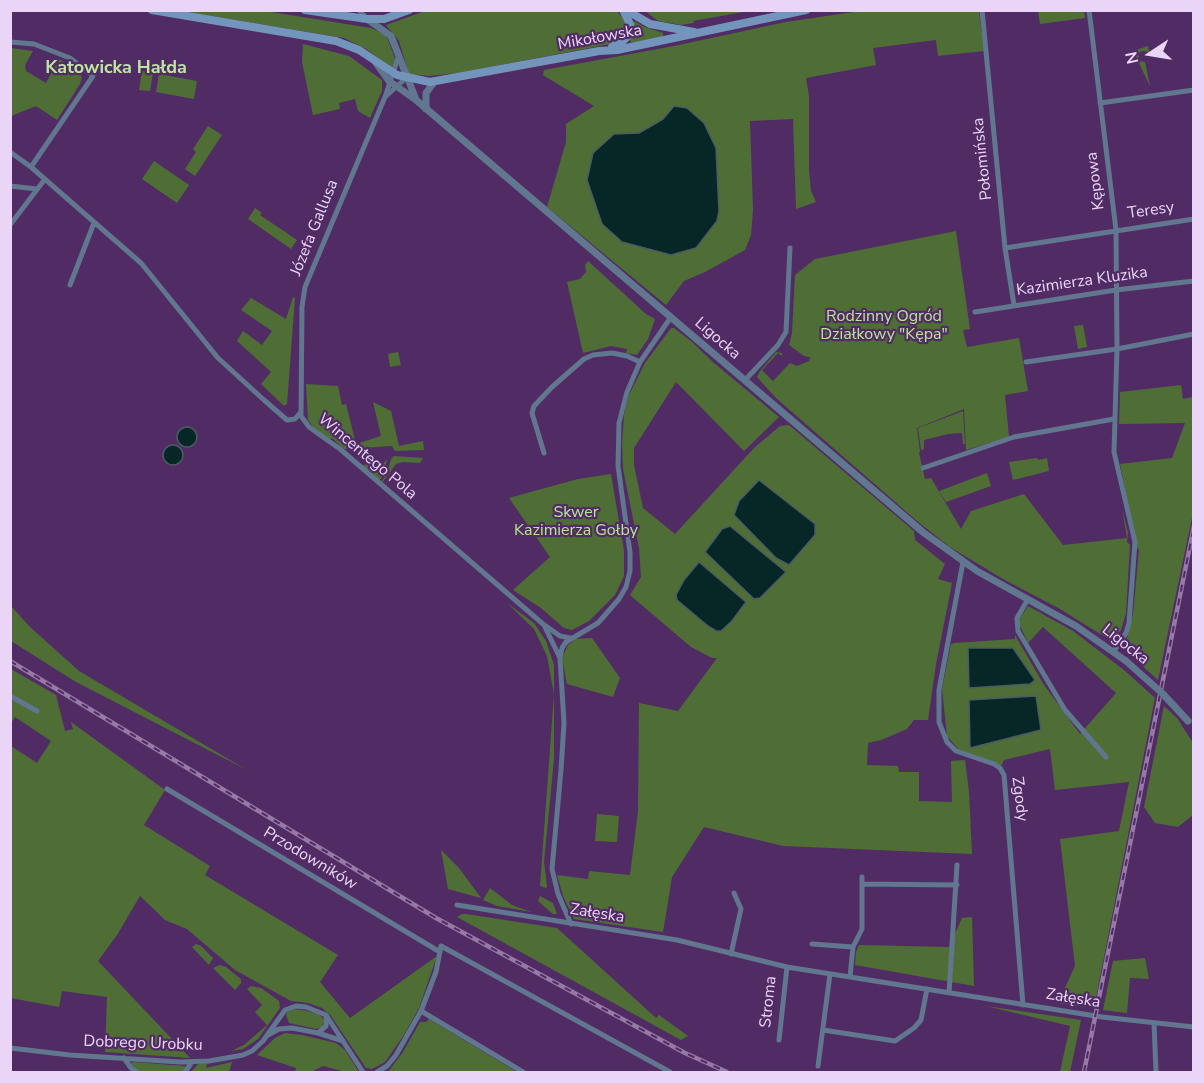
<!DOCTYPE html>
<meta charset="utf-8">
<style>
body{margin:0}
#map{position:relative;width:1204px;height:1083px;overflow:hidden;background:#512c64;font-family:"Nunito Sans",sans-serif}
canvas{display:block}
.frame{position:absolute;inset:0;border:12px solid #ead5f7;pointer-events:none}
.north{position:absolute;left:1120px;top:24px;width:60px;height:60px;-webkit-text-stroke:4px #512c64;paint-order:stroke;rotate:258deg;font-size:16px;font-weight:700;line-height:24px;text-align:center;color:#ead5f7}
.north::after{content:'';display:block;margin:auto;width:21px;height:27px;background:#ead5f7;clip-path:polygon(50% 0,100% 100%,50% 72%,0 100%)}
</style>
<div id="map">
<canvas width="1204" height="1083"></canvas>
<div class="frame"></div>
<div class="north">N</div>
</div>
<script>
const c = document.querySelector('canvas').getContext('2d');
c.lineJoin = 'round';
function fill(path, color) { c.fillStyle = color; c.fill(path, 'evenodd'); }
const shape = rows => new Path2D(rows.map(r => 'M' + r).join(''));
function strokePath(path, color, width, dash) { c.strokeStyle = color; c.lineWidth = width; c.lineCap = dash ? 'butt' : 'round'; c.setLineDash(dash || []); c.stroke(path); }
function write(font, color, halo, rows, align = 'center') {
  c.font = font + ' "Nunito Sans",sans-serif'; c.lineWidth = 4.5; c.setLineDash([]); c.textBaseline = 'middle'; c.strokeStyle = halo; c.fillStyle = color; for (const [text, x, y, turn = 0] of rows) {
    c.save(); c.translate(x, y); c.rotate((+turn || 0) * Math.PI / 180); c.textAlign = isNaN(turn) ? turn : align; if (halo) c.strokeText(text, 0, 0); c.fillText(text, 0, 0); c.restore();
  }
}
const green = shape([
 [616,10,626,22,627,33,616,43,458,73,429,76,409,74,399,41,386,25,425,11],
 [181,11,265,11,371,28,384,34,388,39,395,59,392,68,366,49,344,38],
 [645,11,749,11,693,21,694,23,681,25,658,21],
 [860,11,979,11,984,51,938,56,936,40,873,48,876,65,806,78,809,96,809,171,811,191,816,202,796,209,793,119,750,121,753,210,751,235,745,250,705,272,684,281,666,305,547,207,566,142,566,124,594,106,543,75,544,70,674,46,786,22],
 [674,107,716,148,719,211,717,220,696,248,603,224,587,180,614,135,639,133,663,119],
 [1038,11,1084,11,1085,18,1040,24],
 [634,21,645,27,663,33,663,37,631,43,630,40],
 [303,44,349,56,382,80,382,91,370,118,358,111,355,99,339,103,340,109,313,115,302,62],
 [1148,46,1149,52,1142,51,1138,53,1140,61,1145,62,1150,86,1133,51],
 [11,48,33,51,25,65,26,71,46,83,59,59,75,68,82,77,80,84,57,120,36,106,11,116],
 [142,71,153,73,150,91,139,90],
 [159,74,197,81,194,99,156,92],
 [208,126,222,135,195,176,185,169,196,152,193,149],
 [154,161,189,185,177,203,142,179],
 [255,208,262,213,260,215,297,240,291,249,248,219],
 [956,231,970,329,963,330,967,347,1019,338,1028,391,1005,395,1009,437,966,450,964,409,917,428,920,452,919,453,925,479,931,478,961,529,971,511,1024,494,1063,545,1127,538,1122,508,1128,533,1127,542,1130,545,1126,613,1121,630,1113,639,1110,640,1060,609,1003,579,950,547,917,521,776,398,757,377,760,371,776,352,782,353,782,356,778,353,762,370,773,381,790,363,797,366,809,361,810,357,804,356,789,345,792,333,795,275,815,259],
 [588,261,646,314,655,319,648,339,637,355,626,353,627,349,611,346,583,353,567,282,580,279,586,272,585,265],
 [293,297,295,298,287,404,284,406,261,384,271,372,237,341,243,331,262,345,272,331,241,310,251,298,286,319],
 [1083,325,1087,347,1078,349,1074,326],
 [671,328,674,328,692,342,714,363,779,417,744,451,676,382,634,448,634,465,643,508,675,534,754,448,780,426,789,425,914,531,915,540,945,564,938,579,952,583,936,664,928,720,914,720,907,729,881,740,868,743,867,765,898,766,899,772,919,772,919,801,952,802,951,761,965,760,969,792,972,854,783,846,704,827,672,877,663,932,574,919,563,896,557,875,588,879,589,871,630,875,638,811,639,703,678,711,717,658,712,658,691,647,630,595,641,577,639,548,623,469,622,444,624,415,629,395,645,363],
 [398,352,401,365,390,367,388,354],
 [306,384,338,386,342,405,346,404,356,444,381,436,373,402,391,411,399,446,423,441,424,450,395,451,392,446,344,449,332,438,330,440,313,427,308,420],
 [1181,385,1183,399,1193,397,1193,513,1158,680,1129,654,1125,646,1133,614,1139,550,1137,547,1120,464,1172,458,1185,423,1119,424,1120,392],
 [963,411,965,444,963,444,962,433,948,434,924,440,924,449,921,450,918,428],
 [394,456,423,458,420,463,402,462,396,464,382,483,381,482,387,474,391,459],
 [1037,458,1038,460,1047,458,1049,471,1013,480,1009,462],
 [387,459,384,474,379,481,362,465,373,464,380,468],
 [987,473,991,486,946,502,939,491],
 [611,474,624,551,624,576,615,595,589,621,572,630,564,628,541,608,513,590,550,557,509,498,578,479],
 [507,603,534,623,546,641,554,665,554,759,544,862,547,887,546,888,540,886,554,694,547,656,534,629],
 [10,605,30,627,79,671,247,770,76,682,11,641],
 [1028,606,1073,631,1124,670,1155,698,1094,1008,1058,1003,1075,966,1060,839,1119,831,1129,782,1055,790,1050,749,1004,760,1001,766,959,750,947,736,942,689,951,644,955,643,1015,639,1015,635,1044,685,1080,734,1116,693,1043,627,1028,643,1018,621],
 [592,638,620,678,613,697,567,684,562,658,568,645,576,639],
 [11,669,56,695,65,731,73,729,71,722,165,790,144,825,210,866,205,875,338,955,320,982,350,1018,437,956,419,1008,404,1035,385,1062,372,1069,366,1068,331,1016,322,1008,308,1003,291,1001,235,970,187,929,165,920,140,896,117,935,98,961,190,1058,105,1052,107,997,62,991,59,1007,11,998,11,746,37,763,51,741,15,717,11,723],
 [1164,706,1177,718,1193,743,1193,815,1178,827,1155,823,1144,807],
 [597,814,619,816,617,842,595,841],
 [441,850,459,868,481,898,448,889],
 [490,888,512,905,531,912,497,906,483,900],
 [540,896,553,903,557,914,553,914,538,901],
 [462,914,466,914,557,928,656,1018,659,1015,688,1036,681,1040,457,917],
 [972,917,974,986,855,965,856,952,859,945,949,947,962,918],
 [196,944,201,946,213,958,209,965,192,947],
 [1145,958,1149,979,1130,978,1127,1013,1103,1010,1113,961],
 [220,965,226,967,241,979,241,983,235,990,213,968],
 [251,986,261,988,275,998,279,1001,280,1008,258,1039,243,1049,231,1051,244,1045,267,1025,255,1012,262,1005,247,989],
 [986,1006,1081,1020,1070,1072,1060,1072,1070,1026],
 [294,1009,308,1011,320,1015,324,1020,322,1027,316,1029,289,1023,286,1015,287,1012],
 [429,1019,517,1072,388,1072,403,1052,420,1022,426,1022],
 [285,1033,302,1035,336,1043,345,1050,359,1072,346,1072,323,1066,311,1072,295,1072,296,1068,257,1055,275,1038],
 [133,1062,185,1066,186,1068,181,1072,140,1072,132,1067,130,1064],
 [232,1062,229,1072,191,1072,198,1064,207,1063,206,1068]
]);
const water = shape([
 [674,106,687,108,704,123,716,148,719,211,717,221,696,248,671,255,622,242,602,224,587,180,593,153,614,134,639,133,663,119,674,106],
 '177 437a10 10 0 1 1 20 0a10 10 0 1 1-20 0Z',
 '163 455a10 10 0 1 1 20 0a10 10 0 1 1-20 0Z',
 [759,480,815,524,815,535,789,565,776,558,734,515,739,501,759,480],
 [730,526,786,572,760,598,754,599,705,552,722,529,730,526],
 [699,562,746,602,732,621,721,631,716,631,708,626,677,600,676,595,684,580,699,562],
 [968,648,1013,648,1035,680,1030,684,969,688,968,648],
 [1036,696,1041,730,970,748,969,700,1036,696]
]);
const minor = shape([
 [359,10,366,18],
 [982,10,1005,248,1014,305],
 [1089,10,1116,230,1117,349,1114,452,1135,542,1129,623,1126,633,1114,651],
 [10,42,34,44,70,58,93,76,31,167],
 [399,55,385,97,305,287,302,307,301,416,309,427,340,449,543,624,560,636,570,638],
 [385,97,406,78],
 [1100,103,1194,90],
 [10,152,31,167,141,263,218,358,264,400,287,420,295,419,300,413],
 [10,186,37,189],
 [10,225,45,179],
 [1005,248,1194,219],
 [70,285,94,223],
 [975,312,1116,290,1194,281],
 [1026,362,1117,349,1194,334],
 [745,380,778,345,786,332,790,248],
 [544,453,532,413,534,406,552,387,584,359,593,355,612,353,627,356,640,362],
 [923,468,1014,437,1114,419],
 [963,562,939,690,939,722,947,742,956,751,994,764,1000,768,1004,775,1023,1005],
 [1028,599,1017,618,1018,631,1065,710,1106,757],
 [545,627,560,658,564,723,561,770,552,869,558,894,571,924],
 [560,658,562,648,566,642,598,623,619,599,626,587,630,571,630,552,618,466,619,423,627,392,640,362,671,317],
 [10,696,37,711],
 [167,789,440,952],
 [862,884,957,885],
 [457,905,677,940,787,967,1102,1017,1194,1027],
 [812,944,853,947],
 [731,954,741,909,734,893],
 [850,977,853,947,862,929,862,877],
 [949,993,957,865],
 [421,1011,523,1072],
 [1154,1023,1156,1072],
 [823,1030,895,1041,914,1028,921,1020,927,989],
 [318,1033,326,1026,326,1018],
 [268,1035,279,1029,292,1028,318,1033,343,1041],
 [779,1040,787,967],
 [10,1048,70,1055,180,1062,209,1061,243,1055,252,1051,263,1041,285,1010,296,1006,306,1007,326,1015,363,1072],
 [124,1058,131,1068,137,1072],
 [818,1066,830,974],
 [185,1072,192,1062],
 [377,1072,387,1066,396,1055,421,1011,436,972,441,946,670,1072]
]);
const tertiary = shape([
 [367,19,391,36,415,97],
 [376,63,389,81,416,100,924,533,977,571,1076,626,1126,661],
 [426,109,426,93,435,81]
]);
const secondary = shape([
 [152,10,336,41,359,50,397,75,430,82,599,51,617,50,806,10],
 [305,10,367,19,384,19,409,10],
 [626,10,650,24,694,32],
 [612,47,621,43,629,35,630,24,623,10]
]);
const rail = shape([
 [10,661,436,918,685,1053,727,1072],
 [1084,1072,1194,526]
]);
const tertiaryBridge = shape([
 [1126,661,1163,694,1188,721]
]);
const streetNames = [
 ["Mikołowska",600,38,-10],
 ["Połomińska",983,159,-96],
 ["Kępowa",1096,181,-97],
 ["Teresy",1151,211,-8],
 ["Józefa Gallusa",315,228,-68],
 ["Kazimierza Kluzika",1082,282,-8],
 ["Ligocka",717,339,41],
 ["Wincentego Pola",367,457,40],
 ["Ligocka",1125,645,38],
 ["Zgody",1019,799,83],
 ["Przodowników",310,859,31],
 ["Załęska",597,914,9],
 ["Załęska",1073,999,9],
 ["Stroma",769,1002,-84],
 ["Dobrego Urobku",143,1044,2]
];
const parkNames = [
 ["Rodzinny Ogród",884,317],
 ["Działkowy \"Kępa\"",884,335],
 ["Skwer",576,513],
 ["Kazimierza Gołby",576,531]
];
const neighbourhoodNames = [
 ["Katowicka Hałda",116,69]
];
fill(green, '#4f6e36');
fill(water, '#072726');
strokePath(water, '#4b5b65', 1.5);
strokePath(minor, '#61768f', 5);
strokePath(tertiary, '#61768f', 7);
strokePath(secondary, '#7495bb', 8);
strokePath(rail, '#9679a7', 4.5);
strokePath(rail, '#512c64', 2, [7]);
strokePath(tertiaryBridge, '#61768f', 7);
write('16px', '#ead5f7', '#512c64', streetNames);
write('16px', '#b7e793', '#512c64', parkNames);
write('bold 18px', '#bee6a1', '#512c64', neighbourhoodNames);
</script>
